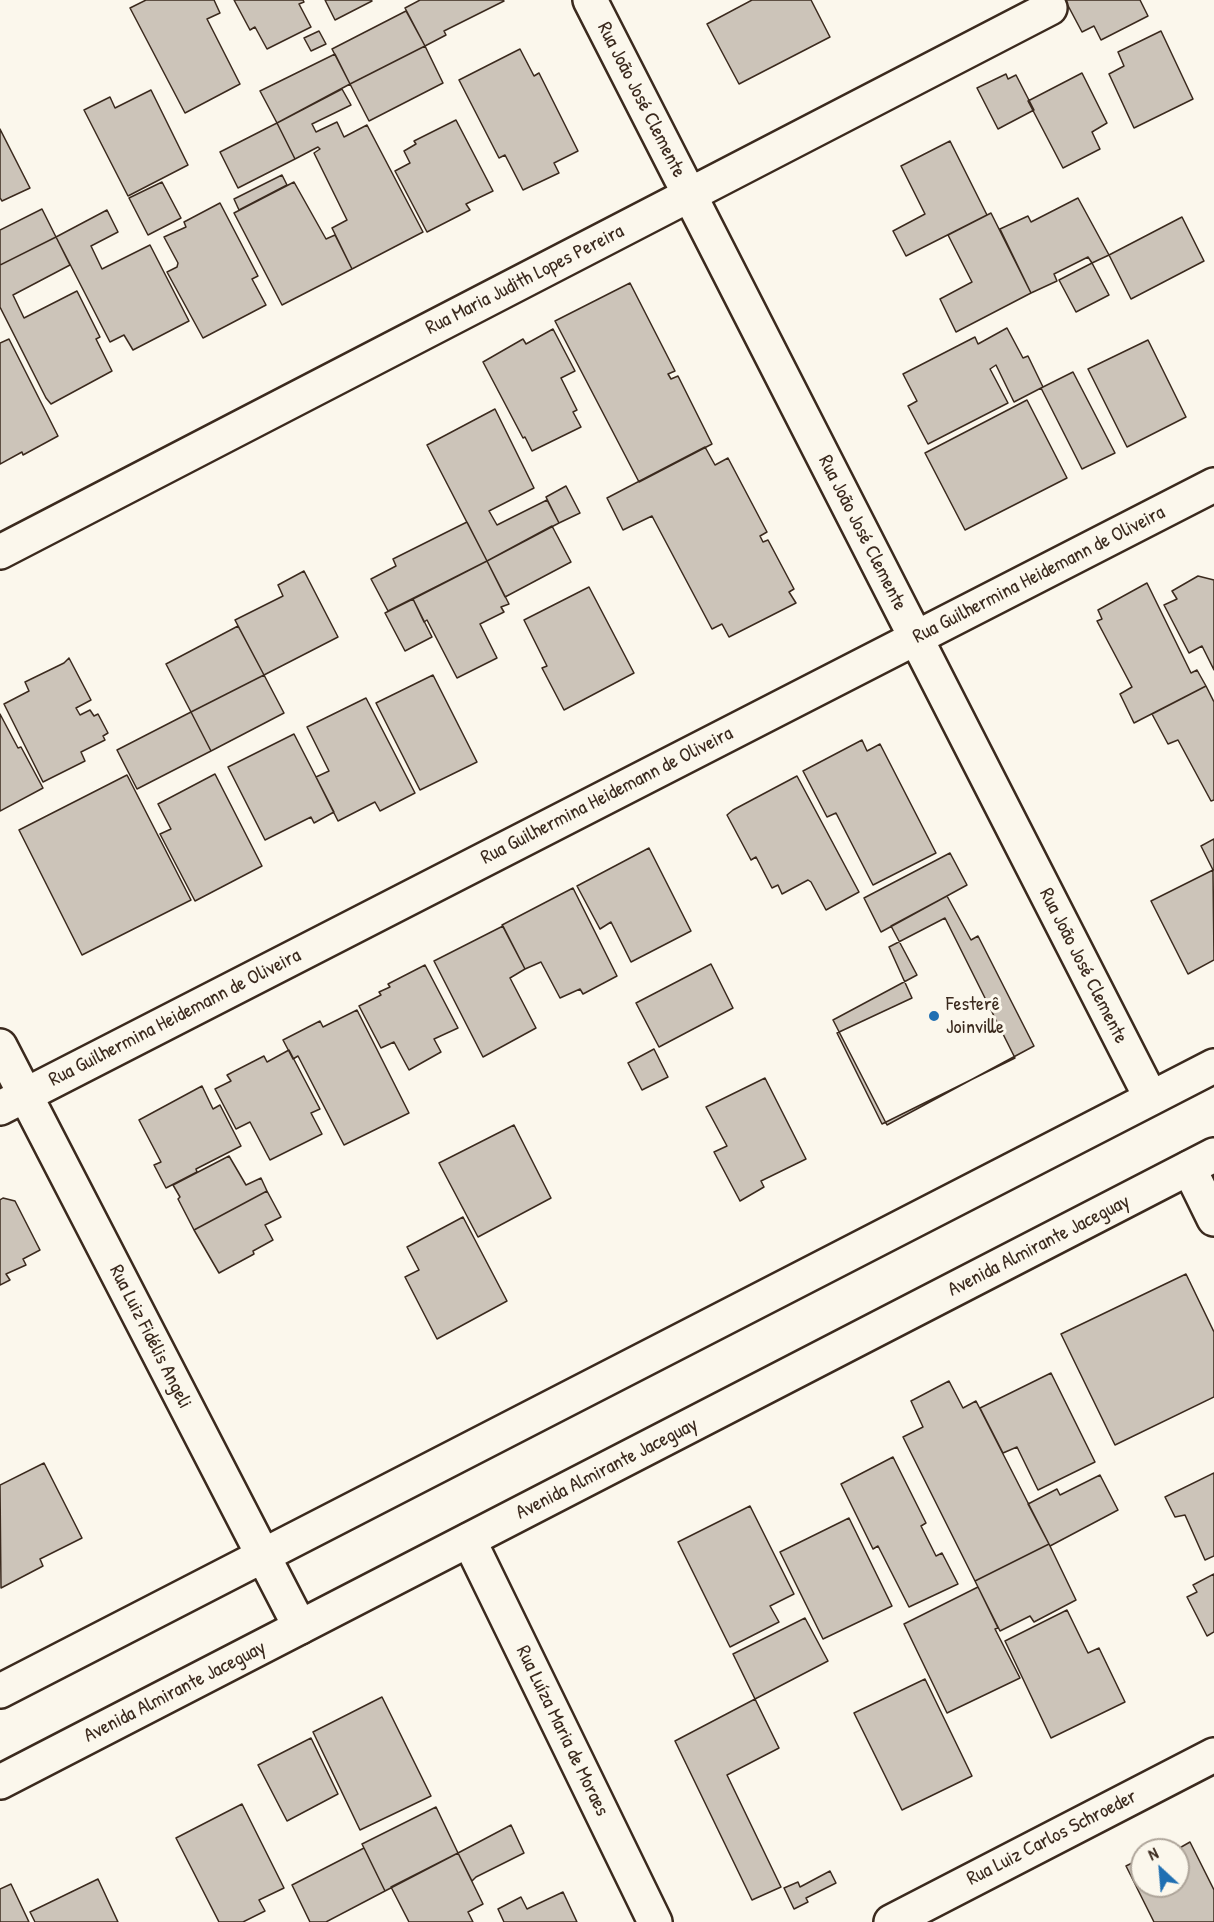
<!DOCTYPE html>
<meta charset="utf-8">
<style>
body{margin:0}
#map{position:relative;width:1214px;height:1922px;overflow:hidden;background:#fbf7ec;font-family:"Patrick Hand",sans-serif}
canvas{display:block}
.north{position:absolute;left:1130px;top:1838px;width:60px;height:60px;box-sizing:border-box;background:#fbf7ec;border:2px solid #aea59a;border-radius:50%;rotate:334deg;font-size:16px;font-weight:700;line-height:24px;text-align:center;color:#3b2a1e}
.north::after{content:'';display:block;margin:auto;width:21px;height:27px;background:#1f6fb2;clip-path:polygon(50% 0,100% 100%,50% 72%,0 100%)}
</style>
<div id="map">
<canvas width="1214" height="1922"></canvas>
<div class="north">N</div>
</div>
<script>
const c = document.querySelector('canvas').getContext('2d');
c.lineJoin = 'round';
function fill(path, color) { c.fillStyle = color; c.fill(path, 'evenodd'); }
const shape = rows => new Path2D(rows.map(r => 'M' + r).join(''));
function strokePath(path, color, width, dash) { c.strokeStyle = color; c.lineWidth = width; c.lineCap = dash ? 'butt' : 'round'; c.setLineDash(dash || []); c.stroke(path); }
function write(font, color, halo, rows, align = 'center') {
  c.font = font + ' "Patrick Hand",sans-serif'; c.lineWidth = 6; c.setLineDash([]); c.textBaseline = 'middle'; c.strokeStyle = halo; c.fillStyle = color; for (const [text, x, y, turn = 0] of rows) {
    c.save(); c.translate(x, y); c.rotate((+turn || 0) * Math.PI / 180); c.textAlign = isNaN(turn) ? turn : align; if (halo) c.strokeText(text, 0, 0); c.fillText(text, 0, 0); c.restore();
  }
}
const building = shape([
 [146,0,214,0,220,13,207,19,240,84,185,113,130,8,146,0],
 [234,0,303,0,304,2,299,4,311,27,267,49,255,27,250,30,234,0],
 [325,0,371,0,372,1,335,20,325,0],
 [420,0,503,0,504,1,444,31,446,35,425,46,405,8,420,0],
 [752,0,811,0,830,37,739,84,707,24,752,0],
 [1065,0,1140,0,1148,16,1101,40,1094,26,1082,32,1065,0],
 [406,11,425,46,350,84,332,49,406,11],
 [319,31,326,44,311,51,304,38,319,31],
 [1161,31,1193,99,1134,128,1109,74,1124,66,1118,52,1161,31],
 [425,46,443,83,369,121,350,84,425,46],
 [520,49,534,76,539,73,578,151,554,163,559,173,523,190,505,155,499,158,459,80,520,49],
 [335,54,350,84,277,123,260,91,335,54],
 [1082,73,1107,123,1092,132,1100,149,1063,168,1028,101,1082,73],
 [1006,74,1008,79,1016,75,1034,110,998,129,977,88,1006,74],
 [342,89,351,105,312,124,316,132,337,122,344,137,367,125,423,232,352,269,332,228,347,220,314,153,320,149,318,147,295,159,277,123,342,89],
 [151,90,188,165,128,196,84,110,110,97,115,108,151,90],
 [456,120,493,191,466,204,470,210,427,232,395,171,410,163,404,151,416,144,414,141,456,120],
 [277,123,295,159,238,188,220,152,277,123],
 [0,129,30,188,2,201,0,198,0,129],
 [950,141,987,215,906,256,893,231,925,214,901,166,950,141],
 [282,175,287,185,239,210,234,199,282,175],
 [162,182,181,218,148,235,129,198,162,182],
 [294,182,326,239,335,235,352,269,282,305,234,213,294,182],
 [1078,198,1109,255,1092,263,1088,257,1054,274,1057,281,1031,293,1000,229,1028,216,1031,222,1078,198],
 [220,203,258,276,252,279,266,305,203,338,167,272,177,267,178,263,164,237,186,227,184,222,220,203],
 [42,209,56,237,0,265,0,230,42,209],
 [107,210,118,232,91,246,102,269,150,245,189,321,133,350,124,335,110,342,56,237,107,210],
 [991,213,1031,293,956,332,940,299,972,282,948,235,991,213],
 [1182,217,1204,261,1131,299,1109,255,1182,217],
 [56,237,70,265,13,295,24,318,77,291,100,337,96,339,112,371,51,404,46,398,0,307,0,265,56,237],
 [1092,263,1109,295,1076,312,1059,280,1092,263],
 [630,283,675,371,668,374,671,379,678,376,712,444,639,482,555,321,630,283],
 [1007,328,1023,358,1028,356,1043,387,1014,402,996,365,990,369,1008,403,928,444,908,406,917,401,903,374,975,337,978,344,1007,328],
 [553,329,575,371,561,378,577,410,573,412,581,427,532,451,525,437,523,438,483,362,523,339,526,344,553,329],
 [9,339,58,436,23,455,22,452,0,464,0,343,9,339],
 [1148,340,1186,417,1127,447,1088,369,1148,340],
 [1073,372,1115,453,1082,469,1041,388,1073,372],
 [1027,400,1067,478,965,530,925,453,1027,400],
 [495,409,534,488,489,511,497,525,547,500,559,523,487,561,427,445,495,409],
 [705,447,715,465,728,458,767,532,760,536,763,542,768,540,794,589,789,592,796,603,729,637,722,624,712,629,652,516,623,530,607,498,705,447],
 [566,486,580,513,559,523,546,497,566,486],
 [467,522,487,561,388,611,371,579,396,566,393,559,467,522],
 [552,526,571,562,505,597,487,561,552,526],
 [487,561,509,604,501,607,504,612,480,624,497,658,457,678,427,620,424,622,413,599,487,561],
 [304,571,338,637,264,675,235,620,283,596,278,585,304,571],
 [1198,576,1214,580,1214,670,1202,646,1189,653,1164,605,1177,599,1172,591,1198,576],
 [1147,583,1191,673,1197,670,1206,686,1134,723,1120,694,1132,687,1097,621,1102,619,1098,610,1147,583],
 [589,587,634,673,564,710,542,668,547,666,524,620,589,587],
 [413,599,432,637,405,651,385,613,413,599],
 [238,626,264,675,191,712,166,664,238,626],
 [69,658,91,700,76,708,80,715,90,710,94,716,98,714,108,733,103,736,105,740,81,752,85,761,43,782,4,704,29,691,25,682,64,663,69,658],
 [264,675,284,713,211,751,191,712,264,675],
 [433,675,477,762,420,790,376,703,433,675],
 [1206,686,1214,702,1214,800,1211,801,1178,740,1168,744,1152,714,1206,686],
 [366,698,415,793,380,811,375,802,338,821,316,777,329,771,307,727,366,698],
 [191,712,211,751,137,789,117,750,191,712],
 [0,714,18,748,21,747,43,788,0,811,0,714],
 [294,734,334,812,314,823,311,817,265,840,228,767,294,734],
 [862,740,867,751,880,744,936,853,873,885,836,813,827,817,803,771,862,740],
 [215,774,262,866,195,901,160,834,171,829,158,804,215,774],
 [127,775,191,900,82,955,19,830,127,775],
 [797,776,859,892,826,910,811,882,808,880,782,894,778,885,772,888,756,857,751,860,727,815,733,810,797,776],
 [1214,839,1214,870,1213,870,1201,846,1214,839],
 [649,848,691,931,631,962,611,922,600,929,577,886,649,848],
 [950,853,967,885,881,932,864,898,950,853],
 [1213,870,1214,960,1188,974,1151,901,1213,870],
 [573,888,617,976,583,994,580,989,560,998,541,962,525,969,502,925,573,888],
 [947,896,971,940,978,936,1034,1046,887,1125,833,1020,917,975,891,926,947,896],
 [945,918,1015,1058,882,1124,837,1033,912,998,889,947,945,918],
 [503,926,525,969,510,978,536,1028,483,1057,434,961,503,926],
 [711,964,733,1008,659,1047,636,1003,711,964],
 [425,965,458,1028,434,1039,441,1052,409,1070,394,1042,381,1048,359,1006,381,995,379,992,390,987,388,984,425,965],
 [357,1010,409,1113,344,1145,298,1056,293,1059,283,1040,320,1021,323,1027,357,1010],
 [654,1049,668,1077,642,1090,628,1063,654,1049],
 [289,1050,320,1109,311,1113,322,1134,270,1160,250,1122,236,1129,215,1089,231,1081,227,1075,264,1056,267,1062,289,1050],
 [765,1078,806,1159,761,1181,764,1187,740,1201,714,1152,727,1146,706,1107,765,1078],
 [202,1086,213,1109,220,1105,241,1146,196,1169,197,1172,166,1188,154,1165,161,1162,139,1120,202,1086],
 [514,1125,551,1198,478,1237,439,1163,514,1125],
 [229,1156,246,1185,261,1178,267,1191,194,1230,178,1199,180,1197,173,1185,229,1156],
 [267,1191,281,1217,265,1225,273,1240,253,1251,254,1254,219,1273,194,1230,267,1191],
 [3,1198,15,1201,40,1250,23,1259,26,1265,6,1274,10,1280,0,1285,0,1200,3,1198],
 [463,1217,507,1301,437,1339,405,1277,419,1270,407,1247,463,1217],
 [1186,1274,1214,1332,1214,1397,1115,1445,1061,1334,1186,1274],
 [1051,1373,1095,1462,1038,1490,1017,1447,1003,1453,980,1408,1051,1373],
 [949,1381,963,1408,976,1401,1049,1544,975,1581,903,1437,923,1427,911,1401,949,1381],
 [893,1457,926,1523,921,1526,936,1556,942,1553,958,1584,909,1607,878,1546,873,1549,841,1484,893,1457],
 [44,1463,82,1538,40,1559,43,1566,1,1588,0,1485,44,1463],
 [1214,1473,1214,1556,1205,1560,1185,1515,1175,1517,1165,1497,1214,1473],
 [1100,1475,1118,1510,1050,1546,1028,1504,1057,1489,1060,1495,1100,1475],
 [750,1506,794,1594,770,1606,779,1622,730,1647,678,1542,750,1506],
 [849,1518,892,1606,823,1639,780,1552,849,1518],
 [1049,1544,1076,1600,1034,1622,1030,1616,1000,1631,975,1581,1049,1544],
 [1214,1574,1214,1632,1207,1636,1187,1597,1197,1592,1193,1585,1214,1574],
 [978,1587,998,1628,995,1629,1020,1678,947,1713,904,1624,978,1587],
 [1067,1610,1088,1653,1099,1648,1125,1702,1051,1738,1005,1641,1067,1610],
 [805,1618,828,1661,755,1699,733,1654,805,1618],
 [925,1679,972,1776,902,1810,854,1713,925,1679],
 [382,1697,431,1796,360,1830,313,1732,382,1697],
 [755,1699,779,1748,727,1775,781,1887,752,1900,675,1741,755,1699],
 [311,1738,338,1794,287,1821,258,1765,311,1738],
 [242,1804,284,1888,259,1900,265,1911,243,1922,219,1922,176,1838,242,1804],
 [436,1807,458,1853,385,1891,362,1844,436,1807],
 [511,1825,524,1853,476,1877,472,1881,458,1853,511,1825],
 [1190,1842,1214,1890,1214,1922,1154,1922,1126,1866,1142,1858,1142,1886,1178,1886,1178,1850,1176,1850,1190,1842],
 [364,1848,385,1891,326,1922,310,1922,292,1885,364,1848],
 [458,1853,483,1904,468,1912,473,1922,409,1922,391,1887,458,1853],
 [830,1871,836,1883,806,1898,808,1902,794,1909,784,1888,798,1882,800,1887,830,1871],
 [98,1879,118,1922,35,1922,30,1912,98,1879],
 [11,1884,29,1922,0,1922,0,1889,11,1884],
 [563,1892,577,1922,504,1922,498,1909,521,1897,527,1909,563,1892]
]);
const minor = shape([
 [590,0,1151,1098],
 [0,552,1050,8],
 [0,1046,300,1627],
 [0,1108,1214,485],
 [1189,1168,1214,1219],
 [469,1540,655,1922],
 [0,1691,1214,1066],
 [891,1922,1214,1755]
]);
const major = shape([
 [0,1782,1214,1155]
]);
const markers = [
 [934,1016,6,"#1f6fb2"]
];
const streetNames = [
 ["Rua João José Clemente",641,100,63],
 ["Rua Maria Judith Lopes Pereira",525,280,-27],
 ["Rua João José Clemente",862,533,63],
 ["Rua Guilhermina Heidemann de Oliveira",1039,575,-27],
 ["Rua Guilhermina Heidemann de Oliveira",607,796,-27],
 ["Rua João José Clemente",1083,966,63],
 ["Rua Guilhermina Heidemann de Oliveira",175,1018,-27],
 ["Avenida Almirante Jaceguay",1039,1246,-27],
 ["Rua Luiz Fidélis Angeli",150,1337,63],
 ["Avenida Almirante Jaceguay",607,1469,-27],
 ["Avenida Almirante Jaceguay",175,1692,-27],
 ["Rua Luíza Maria de Moraes",562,1731,64],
 ["Rua Luiz Carlos Schroeder",1052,1838,-27]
];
const poiNames = [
 ["Festerê",946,1005],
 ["Joinville",946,1028]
];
fill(building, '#ccc4b9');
strokePath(building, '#3b2a1e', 1.5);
strokePath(minor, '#3b2a1e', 38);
strokePath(major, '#3b2a1e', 38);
strokePath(minor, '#fbf7ec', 33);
strokePath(major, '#fbf7ec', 33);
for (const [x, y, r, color] of markers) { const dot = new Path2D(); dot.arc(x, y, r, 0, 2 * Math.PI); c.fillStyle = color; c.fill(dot); strokePath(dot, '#fbf7ec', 2); }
write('20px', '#3b2a1e', '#fbf7ec', streetNames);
write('20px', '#3b2a1e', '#fbf7ec', poiNames, 'left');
</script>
